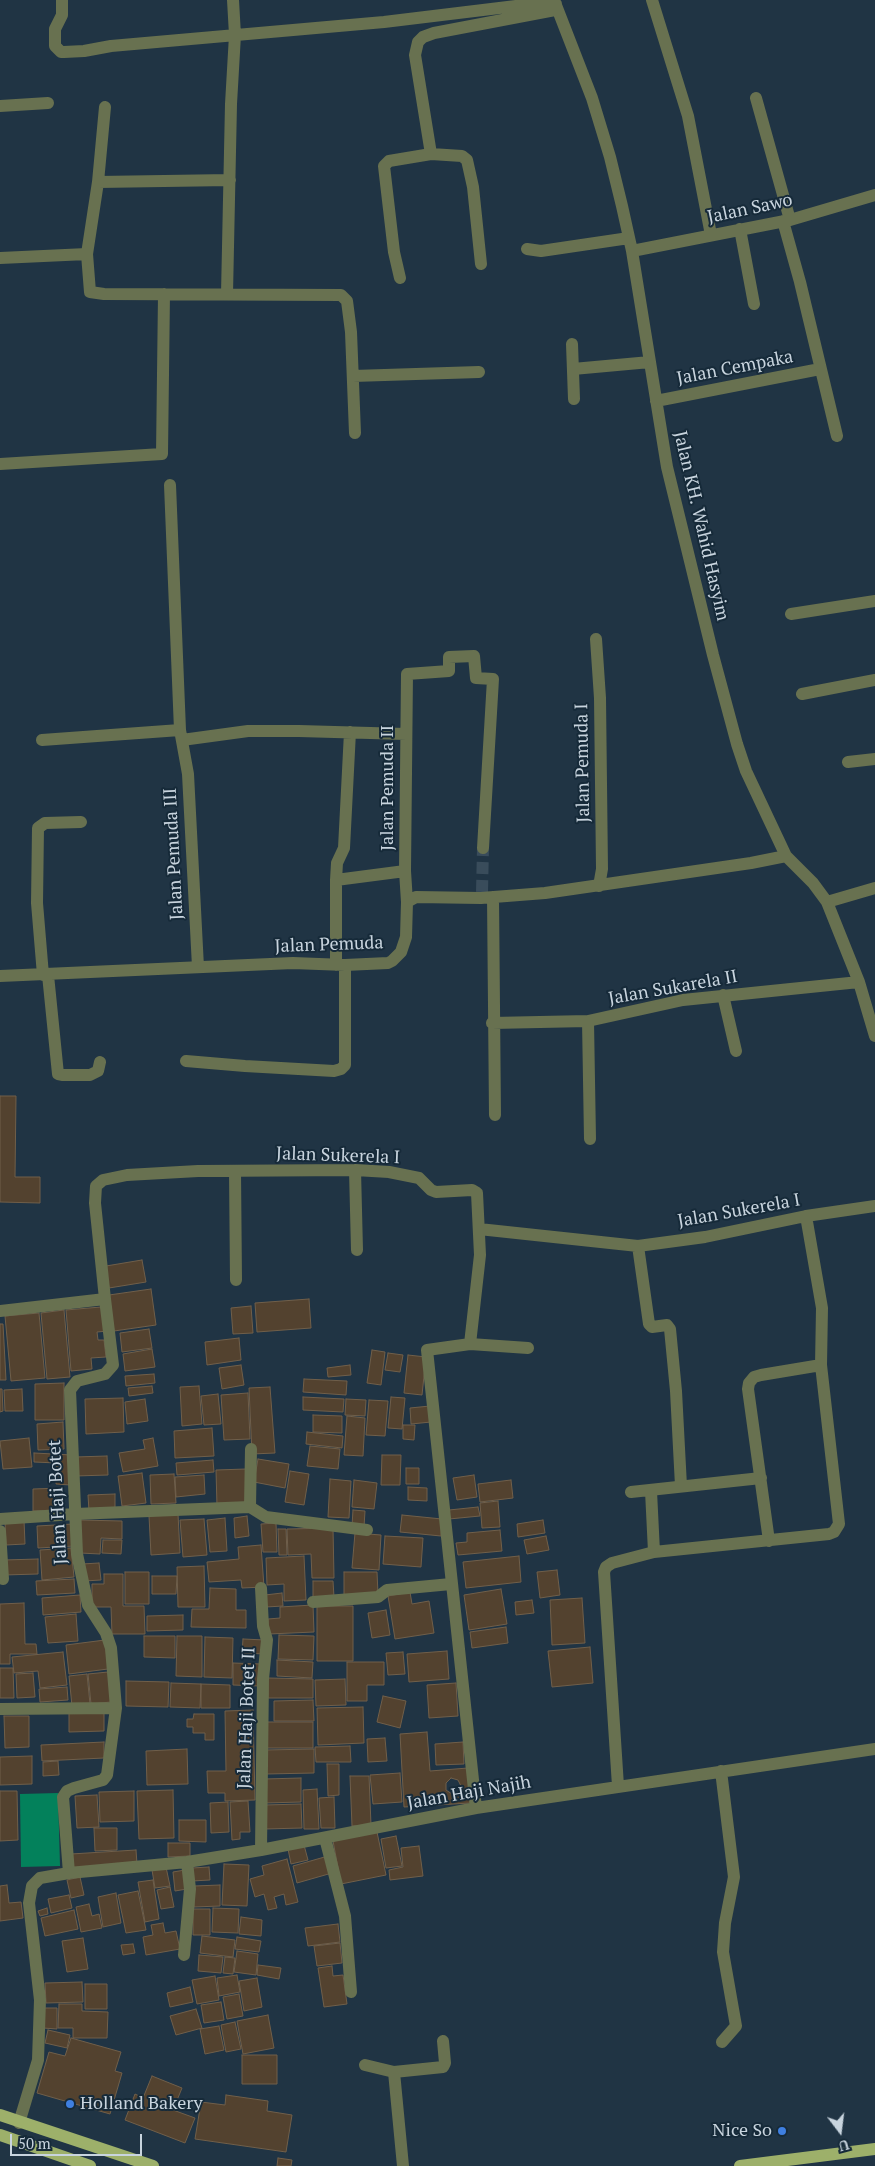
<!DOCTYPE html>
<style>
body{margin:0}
#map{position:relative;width:875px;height:2166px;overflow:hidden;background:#203444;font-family:"PT Serif",serif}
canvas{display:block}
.north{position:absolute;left:815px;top:2106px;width:50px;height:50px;-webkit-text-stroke:4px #162a39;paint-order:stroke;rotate:165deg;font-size:14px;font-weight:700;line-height:20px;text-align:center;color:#c8d4de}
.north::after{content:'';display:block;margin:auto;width:18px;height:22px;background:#c8d4de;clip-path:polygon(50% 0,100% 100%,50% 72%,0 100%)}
.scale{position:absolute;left:10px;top:2134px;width:132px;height:22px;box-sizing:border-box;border:2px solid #c8d4de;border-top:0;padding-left:6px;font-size:15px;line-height:18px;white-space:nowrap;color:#c8d4de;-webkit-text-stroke:4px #162a39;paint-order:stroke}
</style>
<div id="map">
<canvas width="875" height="2166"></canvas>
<div class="north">U</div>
<div class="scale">50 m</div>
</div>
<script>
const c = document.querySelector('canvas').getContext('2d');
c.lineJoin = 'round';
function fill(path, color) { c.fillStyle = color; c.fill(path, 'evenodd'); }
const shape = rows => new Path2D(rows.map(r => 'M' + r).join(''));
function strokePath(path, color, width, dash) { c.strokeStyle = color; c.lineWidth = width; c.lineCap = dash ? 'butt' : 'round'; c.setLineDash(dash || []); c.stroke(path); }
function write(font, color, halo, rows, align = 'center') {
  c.font = font + ' "PT Serif",serif'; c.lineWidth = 4; c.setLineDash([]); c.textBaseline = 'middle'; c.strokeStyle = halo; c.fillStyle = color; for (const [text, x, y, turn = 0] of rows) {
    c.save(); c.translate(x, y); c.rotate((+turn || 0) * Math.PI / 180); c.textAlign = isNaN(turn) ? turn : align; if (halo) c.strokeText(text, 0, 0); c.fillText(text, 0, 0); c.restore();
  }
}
const forest = shape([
 [58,1793,60,1866,21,1867,20,1794]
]);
const building = shape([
 [0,1096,16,1096,15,1177,40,1177,40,1203,0,1202,0,1096],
 [142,1260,146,1282,109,1288,106,1266,142,1260],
 [151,1289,156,1325,114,1331,109,1295,151,1289],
 [309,1299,311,1328,257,1332,255,1303,309,1299],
 [251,1306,253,1333,233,1334,231,1308,251,1306],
 [101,1307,108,1331,97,1332,98,1340,104,1340,106,1357,91,1358,92,1369,71,1371,66,1310,101,1307],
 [64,1310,70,1377,47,1379,41,1313,64,1310],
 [39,1313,45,1378,11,1381,5,1316,39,1313],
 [0,1324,3,1324,6,1380,0,1380,0,1324],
 [149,1329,152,1348,122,1352,120,1333,149,1329],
 [239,1338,241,1360,207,1365,205,1342,239,1338],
 [152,1349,155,1367,125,1371,123,1354,152,1349],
 [372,1350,385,1352,381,1385,367,1383,372,1350],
 [388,1353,403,1355,400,1372,385,1370,388,1353],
 [408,1355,426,1357,422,1395,404,1393,408,1355],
 [241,1365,244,1385,222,1389,219,1368,241,1365],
 [350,1365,351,1375,328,1377,327,1368,350,1365],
 [154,1374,155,1383,126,1386,125,1376,154,1374],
 [304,1379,347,1381,346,1395,303,1392,304,1379],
 [64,1383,64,1420,35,1420,35,1384,64,1383],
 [152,1386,153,1393,129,1396,128,1388,152,1386],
 [199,1386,202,1424,182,1426,180,1387,199,1386],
 [270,1387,275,1453,252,1454,249,1388,270,1387],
 [0,1389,2,1389,3,1411,0,1412,0,1389],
 [22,1389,23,1411,5,1411,4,1390,22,1389],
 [248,1393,250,1439,224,1440,221,1395,248,1393],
 [218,1394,221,1424,204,1425,201,1396,218,1394],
 [303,1397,344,1399,343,1412,303,1410,303,1397],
 [391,1397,405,1398,402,1429,388,1428,391,1397],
 [123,1398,124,1432,86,1434,85,1399,123,1398],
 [145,1399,148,1421,127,1424,125,1402,145,1399],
 [346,1399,366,1400,365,1416,345,1415,346,1399],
 [369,1400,388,1401,385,1436,366,1435,369,1400],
 [430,1406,431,1422,411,1424,410,1408,430,1406],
 [313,1415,342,1416,342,1433,313,1432,313,1415],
 [347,1416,365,1418,363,1456,344,1455,347,1416],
 [63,1422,64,1449,38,1450,37,1424,63,1422],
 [403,1425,415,1425,414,1440,403,1439,403,1425],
 [212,1428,214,1456,175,1458,174,1431,212,1428],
 [307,1432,343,1436,342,1448,306,1444,307,1432],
 [29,1438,32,1467,3,1469,0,1441,29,1438],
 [153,1438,158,1466,123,1472,119,1453,145,1449,143,1440,153,1438],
 [310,1446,340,1449,338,1469,307,1466,310,1446],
 [34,1453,72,1455,70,1485,56,1484,57,1463,34,1462,34,1453],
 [382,1455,401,1455,400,1485,381,1485,382,1455],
 [107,1456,108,1475,75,1476,75,1457,107,1456],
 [258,1459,289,1464,285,1488,254,1482,258,1459],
 [213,1460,214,1472,177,1475,176,1463,213,1460],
 [406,1468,419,1468,419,1484,406,1484,406,1468],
 [246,1469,248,1505,217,1506,216,1470,246,1469],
 [290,1471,309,1474,304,1505,285,1502,290,1471],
 [142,1473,146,1503,122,1506,118,1476,142,1473],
 [174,1474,176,1503,151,1504,150,1475,174,1474],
 [204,1475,205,1494,176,1497,175,1477,204,1475],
 [474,1475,477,1497,457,1500,453,1478,474,1475],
 [330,1479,351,1481,349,1518,328,1517,330,1479],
 [354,1480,377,1483,374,1509,352,1507,354,1480],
 [511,1480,513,1498,480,1502,478,1484,511,1480],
 [408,1487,427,1488,427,1501,408,1500,408,1487],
 [62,1488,63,1510,33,1511,33,1489,62,1488],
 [115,1494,115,1510,89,1511,88,1495,115,1494],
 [498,1501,500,1527,482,1528,480,1503,498,1501],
 [478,1507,480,1516,449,1519,449,1510,478,1507],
 [353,1510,365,1511,364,1527,352,1526,353,1510],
 [178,1514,180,1553,151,1555,149,1516,178,1514],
 [402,1515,442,1519,441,1536,400,1532,402,1515],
 [247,1516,249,1536,235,1538,234,1518,247,1516],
 [225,1518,227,1551,210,1552,207,1520,225,1518],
 [204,1519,207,1555,183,1557,180,1520,204,1519],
 [24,1520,25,1544,6,1545,5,1521,24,1520],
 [80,1520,122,1521,122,1539,101,1538,100,1554,80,1553,80,1520],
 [543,1520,545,1533,518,1537,517,1524,543,1520],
 [276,1523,277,1552,263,1552,261,1524,276,1523],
 [73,1524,74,1546,38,1548,37,1526,73,1524],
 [333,1528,334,1578,312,1578,311,1554,288,1555,287,1529,333,1528],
 [278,1529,286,1529,287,1555,279,1555,278,1529],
 [500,1530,502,1551,458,1555,456,1543,467,1542,467,1533,500,1530],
 [355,1533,381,1535,379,1570,352,1568,355,1533],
 [385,1536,423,1538,421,1567,383,1564,385,1536],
 [546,1536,549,1550,527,1554,524,1540,546,1536],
 [103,1540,122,1540,121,1554,102,1553,103,1540],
 [261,1545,264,1587,242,1588,241,1580,209,1582,207,1562,239,1559,238,1547,261,1545],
 [71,1548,74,1577,42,1580,40,1550,71,1548],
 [304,1556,306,1600,284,1601,284,1584,267,1585,266,1558,304,1556],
 [519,1556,521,1582,466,1588,463,1562,519,1556],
 [38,1559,38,1574,4,1575,4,1560,38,1559],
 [99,1563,101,1580,84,1581,82,1564,99,1563],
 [204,1566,205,1607,178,1607,177,1567,204,1566],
 [557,1570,560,1595,540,1598,537,1572,557,1570],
 [125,1572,149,1572,149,1604,125,1604,125,1572],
 [344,1572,377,1572,378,1594,344,1595,344,1572],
 [104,1574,123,1574,123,1606,144,1606,145,1634,112,1634,111,1607,92,1607,92,1584,104,1584,104,1574],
 [152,1576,177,1576,176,1594,152,1594,152,1576],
 [74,1579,75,1593,37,1595,36,1581,74,1579],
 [313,1581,333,1581,334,1597,313,1598,313,1581],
 [210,1588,236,1589,236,1610,246,1610,246,1628,191,1627,192,1609,209,1609,210,1588],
 [501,1589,507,1624,469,1630,464,1595,501,1589],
 [410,1592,412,1604,429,1601,434,1633,395,1639,388,1596,410,1592],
 [282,1593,283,1606,266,1607,265,1595,282,1593],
 [80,1595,81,1612,43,1615,42,1598,80,1595],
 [582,1598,585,1643,552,1645,550,1600,582,1598],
 [532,1600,534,1613,516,1615,515,1602,532,1600],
 [24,1603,25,1644,36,1644,37,1654,10,1654,10,1664,0,1664,0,1604,24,1603],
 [313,1605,314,1632,269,1634,268,1619,280,1618,280,1607,313,1605],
 [317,1606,353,1606,353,1661,317,1661,317,1606],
 [386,1610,390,1635,372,1638,368,1613,386,1610],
 [76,1614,78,1641,48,1643,45,1617,76,1614],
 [183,1615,183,1630,147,1631,147,1616,183,1615],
 [506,1627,508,1643,472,1648,470,1632,506,1627],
 [279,1635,314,1636,313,1660,278,1659,279,1635],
 [144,1636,175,1636,175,1658,144,1657,144,1636],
 [177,1636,202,1636,202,1677,176,1676,177,1636],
 [205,1637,233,1638,232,1678,204,1677,205,1637],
 [243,1639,265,1640,265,1654,242,1653,243,1639],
 [105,1640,108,1669,69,1674,66,1645,105,1640],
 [590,1647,593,1683,552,1687,548,1651,590,1647],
 [447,1651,449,1679,409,1682,407,1654,447,1651],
 [63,1652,67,1685,40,1688,38,1671,14,1673,12,1657,63,1652],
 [403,1652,405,1674,388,1675,386,1653,403,1652],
 [277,1660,313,1662,312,1678,277,1676,277,1660],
 [347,1662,384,1662,384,1685,367,1685,367,1701,347,1701,347,1662],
 [233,1663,261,1664,260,1686,233,1685,233,1663],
 [0,1668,13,1668,14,1698,0,1698,0,1668],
 [108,1672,111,1702,91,1704,88,1674,108,1672],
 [33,1673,35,1697,17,1698,16,1674,33,1673],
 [87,1674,90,1704,72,1706,69,1676,87,1674],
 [268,1678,313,1679,313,1698,268,1698,268,1678],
 [345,1679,346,1705,316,1706,315,1680,345,1679],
 [126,1681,169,1682,168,1707,126,1706,126,1681],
 [171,1683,201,1684,200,1708,170,1707,171,1683],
 [456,1683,458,1716,429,1718,427,1685,456,1683],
 [201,1684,230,1685,230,1708,201,1708,201,1684],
 [67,1687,68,1700,40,1702,39,1689,67,1687],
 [383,1696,406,1701,400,1728,377,1722,383,1696],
 [313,1700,314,1721,274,1721,274,1701,313,1700],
 [363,1707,364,1743,318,1745,317,1708,363,1707],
 [253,1710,255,1800,225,1801,225,1793,208,1793,207,1771,226,1771,225,1711,253,1710],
 [69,1712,104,1712,104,1731,69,1732,69,1712],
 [194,1714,214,1714,214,1740,205,1740,205,1733,193,1733,193,1727,187,1727,187,1719,193,1719,194,1714],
 [4,1716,29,1716,29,1747,5,1748,4,1716],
 [266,1722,313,1722,313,1748,266,1748,266,1722],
 [427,1732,430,1771,468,1768,470,1803,404,1807,400,1734,427,1732],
 [385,1738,387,1761,368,1762,367,1739,385,1738],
 [104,1742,104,1758,42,1761,41,1745,104,1742],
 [463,1742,464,1764,436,1765,435,1744,463,1742],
 [350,1746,351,1762,316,1762,315,1747,350,1746],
 [187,1749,188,1784,147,1785,146,1751,187,1749],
 [314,1749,314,1773,266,1774,265,1750,314,1749],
 [32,1756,32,1784,0,1785,0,1757,32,1756],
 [58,1761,59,1775,43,1776,43,1762,58,1761],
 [327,1764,339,1764,339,1795,328,1796,327,1764],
 [400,1773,402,1802,373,1804,370,1775,400,1773],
 [350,1776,369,1776,371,1825,352,1826,350,1776],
 [301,1778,301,1802,265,1803,264,1779,301,1778],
 [451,1778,458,1780,461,1786,458,1792,452,1794,446,1790,446,1783,451,1778],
 [317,1789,319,1829,304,1829,303,1790,317,1789],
 [173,1790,174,1838,139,1839,137,1791,173,1790],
 [0,1791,17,1791,18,1840,0,1841,0,1791],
 [134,1791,134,1821,100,1822,99,1792,134,1791],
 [97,1795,99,1827,77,1828,75,1796,97,1795],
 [334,1797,335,1828,321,1828,319,1798,334,1797],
 [248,1801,250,1832,240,1832,240,1839,232,1840,230,1802,248,1801],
 [228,1802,229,1832,211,1833,210,1803,228,1802],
 [301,1804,302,1828,265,1829,265,1805,301,1804],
 [179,1820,206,1820,206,1842,179,1841,179,1820],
 [94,1828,117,1828,117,1850,95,1851,94,1828],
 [377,1832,386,1875,341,1884,333,1841,377,1832],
 [396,1836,402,1866,386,1868,381,1839,396,1836],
 [168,1843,190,1843,190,1856,168,1857,168,1843],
 [304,1845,308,1860,291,1864,288,1849,304,1845],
 [419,1846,423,1876,390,1880,389,1870,403,1867,401,1848,419,1846],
 [136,1850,137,1864,72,1868,71,1854,136,1850],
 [328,1856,332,1873,297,1883,293,1866,328,1856],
 [287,1859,298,1902,286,1905,284,1894,274,1897,277,1908,268,1910,264,1894,255,1897,250,1879,264,1875,262,1866,287,1859],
 [224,1864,249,1865,247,1906,222,1905,224,1864],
 [166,1867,170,1886,155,1888,152,1870,166,1867],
 [209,1867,210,1880,192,1881,192,1868,209,1867],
 [185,1870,187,1889,175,1891,173,1872,185,1870],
 [80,1877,84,1895,71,1898,67,1880,80,1877],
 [153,1880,159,1919,145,1922,138,1882,153,1880],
 [7,1885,9,1903,21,1902,23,1918,0,1921,0,1886,7,1885],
 [220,1885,220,1906,194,1907,194,1886,220,1885],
 [170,1887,174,1907,161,1909,157,1890,170,1887],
 [138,1891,146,1930,126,1933,118,1895,138,1891],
 [116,1893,121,1923,103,1927,98,1897,116,1893],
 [69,1895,72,1908,51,1913,48,1899,69,1895],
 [89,1904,92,1916,99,1914,102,1928,81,1932,76,1907,89,1904],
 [47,1908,48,1914,40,1916,38,1911,47,1908],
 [213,1908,239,1909,238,1933,212,1932,213,1908],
 [193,1909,210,1909,210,1935,193,1935,193,1909],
 [74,1910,78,1929,45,1936,41,1918,74,1910],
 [241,1917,262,1920,261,1936,239,1934,241,1917],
 [163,1923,165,1933,176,1931,180,1949,146,1955,143,1937,153,1935,151,1925,163,1923],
 [338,1924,340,1942,308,1946,305,1928,338,1924],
 [202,1936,235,1940,233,1957,200,1953,202,1936],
 [237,1937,261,1941,259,1952,235,1949,237,1937],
 [83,1938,88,1969,67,1972,62,1941,83,1938],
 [340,1943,342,1963,317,1966,314,1946,340,1943],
 [133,1944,135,1953,123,1955,121,1945,133,1944],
 [237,1951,258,1954,256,1975,234,1972,237,1951],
 [199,1955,223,1957,221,1973,198,1971,199,1955],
 [225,1957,235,1958,233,1974,223,1973,225,1957],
 [258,1965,281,1968,279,1979,257,1975,258,1965],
 [332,1966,333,1976,343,1975,347,2004,324,2007,318,1968,332,1966],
 [237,1975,240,1992,219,1996,217,1978,237,1975],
 [215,1976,219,2000,197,2004,192,1980,215,1976],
 [257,1978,262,2007,244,2011,239,1981,257,1978],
 [82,1982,83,2002,46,2003,45,1983,82,1982],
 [85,1984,107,1984,107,2009,85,2009,85,1984],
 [190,1987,193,2002,170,2007,167,1993,190,1987],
 [239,1994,243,2016,227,2019,223,1997,239,1994],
 [221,2002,224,2020,204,2023,201,2005,221,2002],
 [59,2004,82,2004,82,2011,108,2012,107,2038,73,2038,73,2028,58,2028,59,2004],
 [43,2008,57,2008,57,2029,43,2028,43,2008],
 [196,2009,202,2028,176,2035,170,2016,196,2009],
 [268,2015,274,2048,243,2054,237,2021,268,2015],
 [235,2022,241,2049,226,2052,221,2025,235,2022],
 [219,2026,224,2050,205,2054,200,2029,219,2026],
 [48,2030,70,2035,67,2048,45,2043,48,2030],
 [71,2038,121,2052,115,2071,122,2073,110,2114,37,2093,49,2052,65,2056,71,2038],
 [242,2055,277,2055,277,2084,242,2084,242,2055],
 [152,2076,182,2088,173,2110,195,2118,185,2143,125,2120,135,2094,143,2098,152,2076],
 [226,2095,268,2101,267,2111,292,2115,286,2152,195,2139,201,2102,225,2105,226,2095],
 [278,2158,292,2160,291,2166,277,2166,278,2158]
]);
const minorTunnel = shape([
 [482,892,483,848]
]);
const minor = shape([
 [62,0,62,15,55,29,55,46,61,52,64,52,84,51,111,46,384,22,532,4,556,4],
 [554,0,592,98,610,157,622,206,632,251,667,467,713,655,737,744,746,771,786,856,813,883,827,902,859,982,875,1036],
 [652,0,688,116,711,235],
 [756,98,790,220],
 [0,106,48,103],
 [105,107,98,182,87,254,90,292,104,294,341,295,347,301,351,332,355,433],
 [431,154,462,156,467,160,473,187,481,264],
 [98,182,230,180],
 [783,221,800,282,837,436],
 [740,229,754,304],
 [527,249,541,251,629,238],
 [632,251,790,220,875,195],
 [0,258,87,254],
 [400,278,394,252,384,166,389,161,431,154,415,55,418,42,423,37,434,33,555,10],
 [227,294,231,104,235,35,233,0],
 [572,344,574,399],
 [573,369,650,362],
 [353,376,479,372],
 [656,401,820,369],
 [0,464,162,454,164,294],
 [170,485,180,730,188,774,198,967],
 [791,614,875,601],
 [596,639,600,698,602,869,599,886],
 [802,694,875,680],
 [42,740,180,730],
 [182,740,248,731,299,731,406,734],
 [848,762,875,759],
 [336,880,405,871],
 [493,897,495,1115],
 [407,902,405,871,407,674,449,671,449,657,474,656,476,678,493,679,483,848],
 [827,902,875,888],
 [336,965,336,880,337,863,344,848,350,732],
 [43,975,37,903,38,828,45,823,81,822],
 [48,975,58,1074,63,1075,90,1075,98,1071,100,1062],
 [0,976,293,963,345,965,388,963,392,961,401,952,406,937,407,902,416,897,481,898,545,893,751,863,786,856],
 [723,995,736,1051],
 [588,1021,590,1139],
 [492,1023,588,1021,683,1000,859,982],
 [186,1061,245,1066,334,1071,341,1069,345,1065,345,965],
 [355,1170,357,1250],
 [235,1171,236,1280],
 [479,1229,638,1246,705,1237,806,1216,875,1206],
 [638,1246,649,1324,652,1327,667,1325,670,1329,676,1391,681,1486],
 [0,1311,105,1299,95,1203,96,1186,103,1180,127,1175,198,1171,355,1170,389,1172,419,1178,431,1190,436,1192,472,1190,477,1193,480,1255,470,1344,427,1350,476,1808],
 [470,1344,528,1348],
 [651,1491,654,1552],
 [631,1492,761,1478],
 [250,1507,251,1449],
 [0,1519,75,1514,250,1507,266,1517,367,1530],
 [0,1531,3,1579],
 [769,1541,748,1389,749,1383,754,1377,761,1375,821,1365],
 [313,1602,378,1597,387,1590,451,1584],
 [0,1709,116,1708],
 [721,1771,734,1877,725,1923,723,1952,736,2026,722,2042],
 [618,1786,604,1572,606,1567,612,1563,654,1552,829,1534,834,1532,839,1524,821,1365,822,1308,806,1216],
 [325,1838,345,1916,351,1992],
 [261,1850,263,1679,267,1640,263,1626,261,1588],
 [69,1873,63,1797,67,1791,74,1788,103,1780,107,1775,116,1708,111,1648,106,1633,88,1605,77,1554,70,1390,77,1381,105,1374,113,1365,105,1299],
 [184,1955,190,1889,187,1862],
 [365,2065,394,2072,403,2166],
 [394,2072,443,2067,445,2063,443,2041],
 [19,2123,38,2060,40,2000,29,1903,32,1886,40,1878,69,1873,187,1862,261,1850,476,1808,875,1749]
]);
const major = shape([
 [0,2115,153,2166],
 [0,2135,90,2166],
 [740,2166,875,2149]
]);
const markers = [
 [70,2104,5,"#3f7fe0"],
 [782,2131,5,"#3f7fe0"]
];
const streetNames = [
 ["Jalan Sawo",750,209,-12],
 ["Jalan Cempaka",735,368,-11],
 ["Jalan KH. Wahid Hasyim",701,526,77],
 ["Jalan Pemuda I",583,763,-91],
 ["Jalan Pemuda II",388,788,-90],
 ["Jalan Pemuda III",174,854,-93],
 ["Jalan Pemuda",329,945,-2],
 ["Jalan Sukarela II",673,988,-10],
 ["Jalan Sukerela I",338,1156,2],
 ["Jalan Sukerela I",739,1211,-10],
 ["Jalan Haji Botet",58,1502,-93],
 ["Jalan Haji Botet II",247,1718,-88],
 ["Jalan Haji Najih",469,1793,-10]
];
const poiNames = [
 ["Holland Bakery",80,2104],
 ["Nice So",772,2131,"right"]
];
fill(forest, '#03815b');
fill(building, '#53422f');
strokePath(building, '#705f4a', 1);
strokePath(minorTunnel, '#394c5b', 12, [12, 6]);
strokePath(minor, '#687150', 12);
strokePath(major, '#9db06a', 12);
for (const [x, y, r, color] of markers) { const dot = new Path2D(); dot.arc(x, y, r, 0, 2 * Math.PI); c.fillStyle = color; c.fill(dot); strokePath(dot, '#162a39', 2); }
write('18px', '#c8d4de', '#162a39', streetNames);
write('18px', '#c8d4de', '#162a39', poiNames, 'left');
</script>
